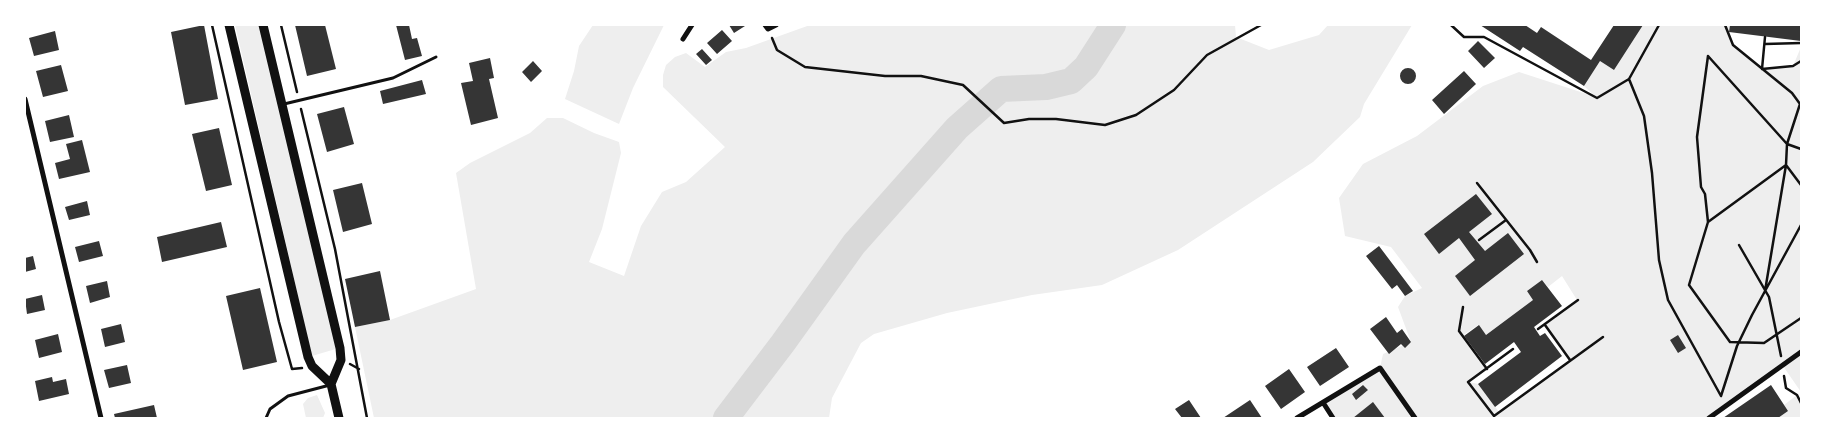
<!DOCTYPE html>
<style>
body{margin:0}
#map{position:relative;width:1826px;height:443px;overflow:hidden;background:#fff;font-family:"PT Sans Narrow",sans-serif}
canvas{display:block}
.frame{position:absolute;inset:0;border:26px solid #fff;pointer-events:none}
</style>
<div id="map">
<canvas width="1826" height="443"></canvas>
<div class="frame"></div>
</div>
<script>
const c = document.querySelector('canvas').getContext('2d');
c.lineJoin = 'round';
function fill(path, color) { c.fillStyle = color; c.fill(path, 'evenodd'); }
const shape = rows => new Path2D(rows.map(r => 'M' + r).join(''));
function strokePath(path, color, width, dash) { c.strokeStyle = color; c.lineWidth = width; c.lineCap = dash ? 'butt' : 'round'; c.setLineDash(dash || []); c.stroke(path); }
const green = shape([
 [235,25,261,25,339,348,312,356],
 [593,25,664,25,633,88,619,124,565,99,574,71,579,46],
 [810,25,1235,25,1236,37,1269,50,1319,35,1328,25,1412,25,1364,104,1360,117,1313,162,1178,250,1102,285,1032,295,947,313,874,334,861,343,832,398,829,418,374,418,355,327,390,320,476,289,456,173,470,163,530,133,547,118,563,118,594,133,619,142,621,153,602,229,589,262,624,276,641,226,662,192,686,182,725,147,663,87,663,75,666,65,675,57,686,53,705,67,726,52,746,48],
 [1643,25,1730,25,1729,32,1733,45,1763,69,1793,66,1801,47,1801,392,1783,366,1709,418,1333,418,1324,404,1380,368,1383,354,1411,342,1398,307,1405,296,1422,288,1391,247,1345,236,1339,198,1363,164,1417,136,1483,86,1519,72,1596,97,1584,86,1600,61,1614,70],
 [1562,276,1577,300,1545,325,1569,360,1499,412,1478,384,1469,382,1487,369,1462,336,1478,325,1486,335,1533,300,1527,291,1542,280,1548,287],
 [317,395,325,413,323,418,306,418,303,404,308,398],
 [1797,395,1801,403,1801,418,1778,418,1788,411,1784,405]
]);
const river = shape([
 [726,418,783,343,854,244,957,128,1001,89,1046,87,1071,81,1086,67,1113,25]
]);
const building = shape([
 [204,25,218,99,185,105,171,32],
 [295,25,325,25,336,69,307,76],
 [396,25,409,25,412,39,417,38,422,56,405,60],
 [729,25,744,25,745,26,734,33],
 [1480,25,1525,25,1537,33,1541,27,1591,60,1614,25,1643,25,1614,70,1600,61,1584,86,1523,47,1520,51],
 [1730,25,1801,25,1801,41,1729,32],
 [722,30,732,41,717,54,707,43],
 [55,31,59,50,34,56,29,38],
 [1478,41,1495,58,1484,68,1468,51],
 [702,49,712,60,706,65,696,54],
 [490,58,494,78,489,79,498,118,471,125,461,83,473,81,469,63],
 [533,61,542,71,531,82,522,72],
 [61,65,68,91,43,97,36,71],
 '1400 76a8 8 0 1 1 16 0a8 8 0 1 1-16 0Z',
 [1464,71,1476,84,1444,114,1432,100],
 [422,80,426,94,383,104,380,91],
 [344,107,354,144,327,152,317,114],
 [69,115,74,137,50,142,45,121],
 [219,128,232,185,206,191,192,134],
 [82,140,90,172,59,179,55,163,70,159,66,144],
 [362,183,372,224,343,232,333,190],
 [1476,194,1492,214,1469,232,1485,251,1508,233,1524,254,1470,296,1455,276,1475,260,1459,238,1439,254,1424,234],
 [87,201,90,215,69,220,65,207],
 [221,222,227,247,162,262,157,237],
 [99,241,103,256,79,262,75,247],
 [1379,246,1413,291,1405,296,1397,285,1392,289,1366,256],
 [33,256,36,269,25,272,25,258],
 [380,271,390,320,355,327,345,279],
 [1542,280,1562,306,1534,327,1540,336,1545,333,1562,356,1495,407,1478,384,1521,352,1514,342,1485,364,1464,336,1479,325,1486,335,1533,300,1527,291],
 [107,281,110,297,90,303,86,286],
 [260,288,277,362,243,370,226,296],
 [42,295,45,310,27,314,25,299],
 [1386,317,1397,333,1402,329,1411,342,1405,348,1401,344,1389,354,1370,329],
 [121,324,125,342,105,347,101,329],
 [58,334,62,352,39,358,35,340],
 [1678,335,1686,348,1678,353,1670,340],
 [1336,348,1349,367,1320,386,1307,367],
 [127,365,131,383,109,388,104,370],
 [1289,369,1305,392,1281,409,1265,386],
 [52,377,53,382,66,379,69,394,39,401,35,381],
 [1363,385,1368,390,1356,400,1352,394],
 [1771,385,1788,411,1778,418,1723,418],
 [1189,400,1201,418,1182,418,1175,409],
 [1250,400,1262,418,1223,418],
 [1373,402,1385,418,1353,418],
 [154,405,157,418,115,418,114,414]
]);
const path = shape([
 [212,25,279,322,292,369,302,368],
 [281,25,297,92],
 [1451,25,1464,37,1484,37,1597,98,1629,79,1659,25],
 [1725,25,1733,45,1792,93,1800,104],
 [1765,37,1762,69,1793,66,1801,61],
 [772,38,777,50,805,67,885,76,921,76,963,85,1004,123,1029,119,1056,119,1105,125,1136,115,1174,90,1207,55,1261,25],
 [1765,44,1801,43],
 [1708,56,1697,137,1701,187,1705,194,1708,222],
 [1708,56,1787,144,1801,149],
 [1629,79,1644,116,1652,173,1659,260,1668,300,1721,396],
 [301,109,335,249,367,418],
 [1786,165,1708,222,1689,285,1730,342,1764,343,1801,318],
 [1786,165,1801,185],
 [1477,183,1530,250,1537,262],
 [1479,240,1506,220],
 [1739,245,1769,297,1781,356],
 [1765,291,1786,165,1787,144,1800,104],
 [1463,307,1459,331,1487,369],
 [1545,325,1570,360],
 [1538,329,1578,300],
 [1513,349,1468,382,1494,416,1603,337],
 [350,364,359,369],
 [1784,376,1786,388,1797,395,1801,403],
 [1721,396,1737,346,1752,315,1801,225]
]);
const service = shape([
 [284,104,393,78,436,57],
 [266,418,270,409,288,396,330,385]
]);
const minor = shape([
 [765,25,768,29,776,25],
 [683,39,692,25],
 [25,99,101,418],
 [1324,404,1333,418],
 [1297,418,1380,368,1415,418],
 [1709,418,1801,352]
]);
const secondary = shape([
 [229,25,308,357,312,366,331,384,339,418],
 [263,25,340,348,341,360,331,384]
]);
fill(green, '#eee');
strokePath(river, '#d9d9d9', 26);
fill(building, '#353535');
strokePath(path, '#111', 2.5);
strokePath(service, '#111', 3);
strokePath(minor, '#111', 5);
strokePath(secondary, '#111', 9);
</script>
